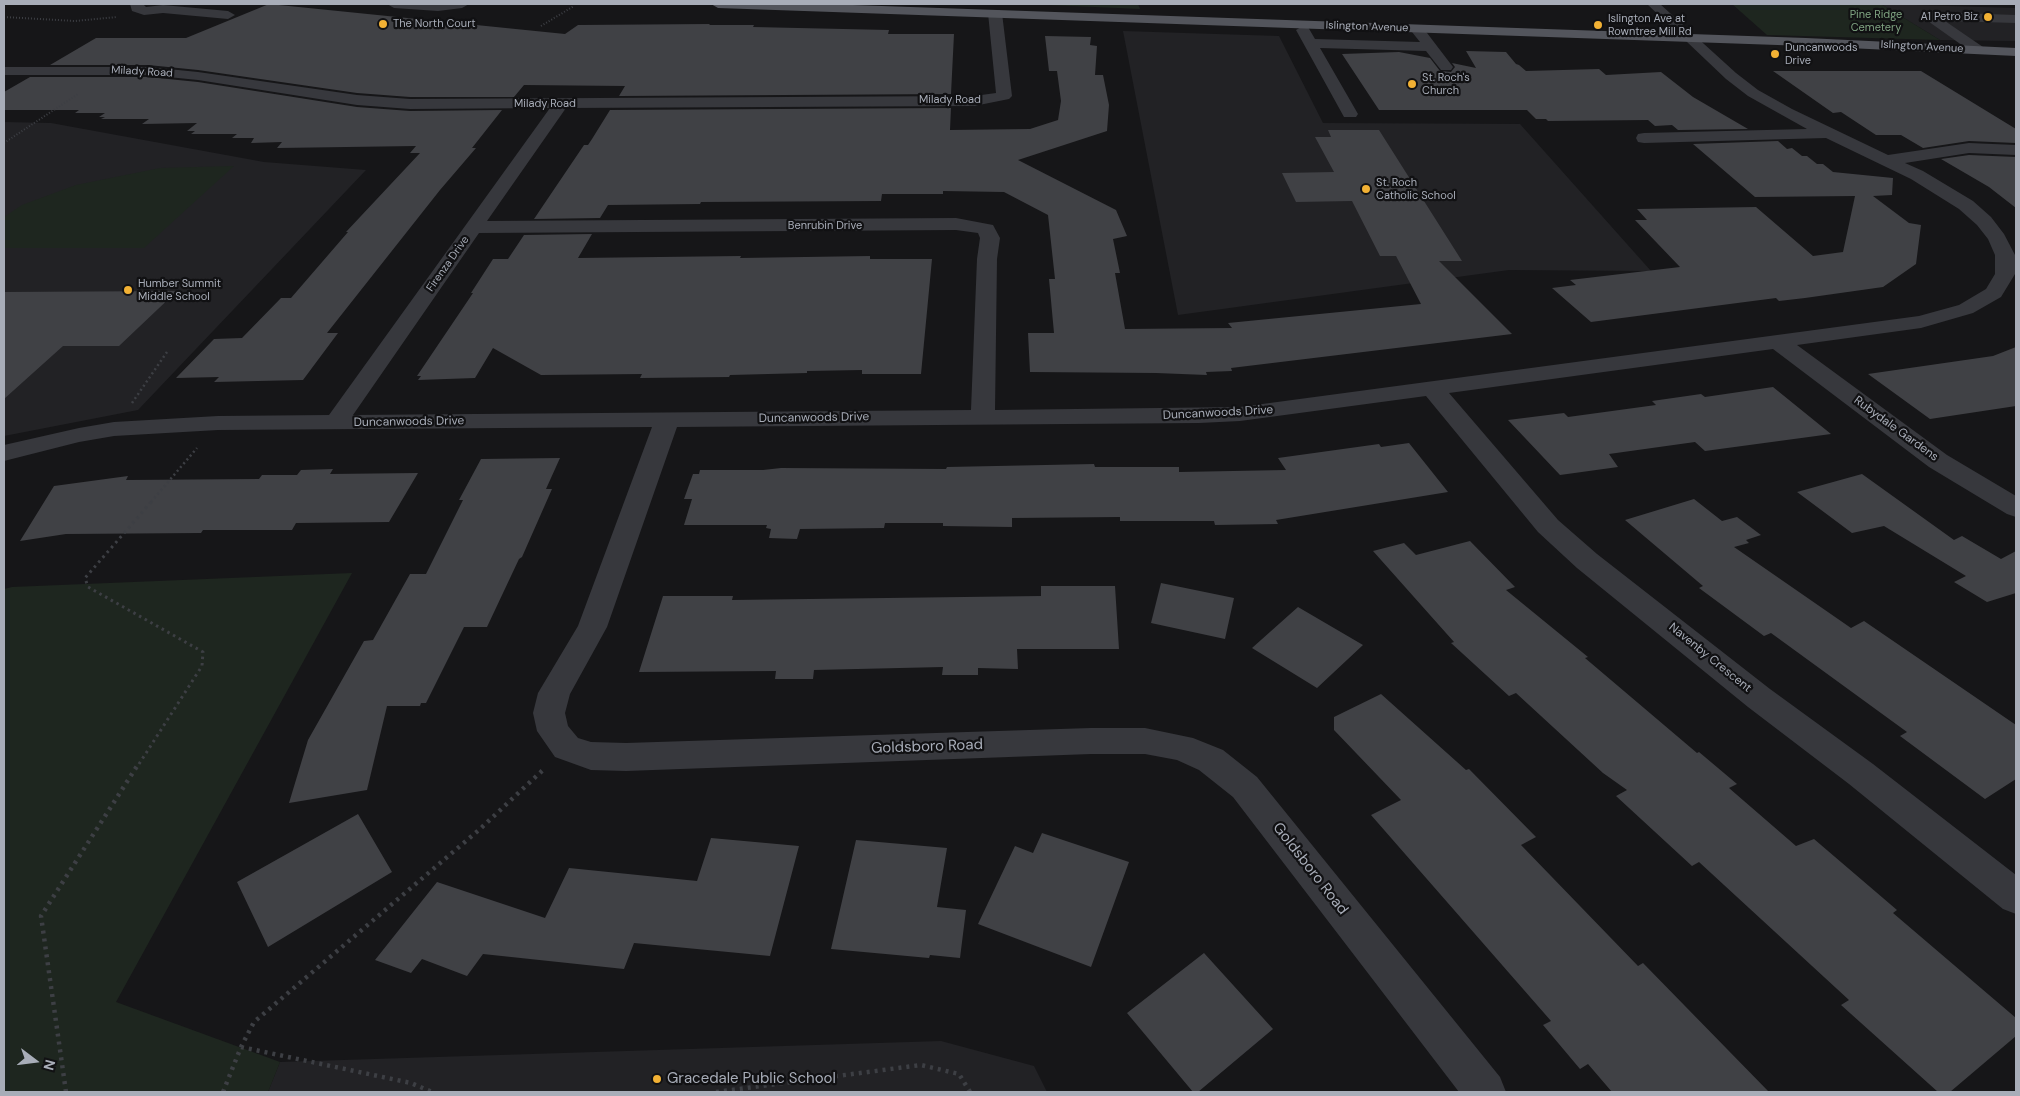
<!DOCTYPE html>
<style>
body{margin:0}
#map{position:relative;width:2020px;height:1096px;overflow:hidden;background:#161618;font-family:"DM Sans",sans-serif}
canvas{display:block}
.frame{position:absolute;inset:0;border:5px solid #a8adb8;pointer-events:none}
.north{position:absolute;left:10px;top:1036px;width:50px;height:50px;-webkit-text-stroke:4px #111113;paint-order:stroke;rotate:105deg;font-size:14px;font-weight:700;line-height:20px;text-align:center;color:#a8adb8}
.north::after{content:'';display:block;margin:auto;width:18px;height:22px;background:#a8adb8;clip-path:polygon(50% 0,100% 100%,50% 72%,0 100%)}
</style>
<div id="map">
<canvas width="2020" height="1096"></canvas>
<div class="frame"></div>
<div class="north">N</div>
</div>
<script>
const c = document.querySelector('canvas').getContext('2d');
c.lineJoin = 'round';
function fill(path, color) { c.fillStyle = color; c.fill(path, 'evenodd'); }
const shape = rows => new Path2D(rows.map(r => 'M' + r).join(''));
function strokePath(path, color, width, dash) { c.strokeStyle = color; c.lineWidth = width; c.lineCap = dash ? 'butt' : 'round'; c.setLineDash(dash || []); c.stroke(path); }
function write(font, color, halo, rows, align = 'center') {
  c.font = font + ' "DM Sans",sans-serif'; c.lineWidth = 4.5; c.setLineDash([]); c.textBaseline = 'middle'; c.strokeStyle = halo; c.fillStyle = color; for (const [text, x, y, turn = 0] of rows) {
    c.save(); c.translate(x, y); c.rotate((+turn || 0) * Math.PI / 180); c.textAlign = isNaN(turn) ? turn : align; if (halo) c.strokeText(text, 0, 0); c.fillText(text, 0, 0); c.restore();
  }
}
const built = shape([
 [1881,4,2016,8,2016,41,1940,40],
 [1123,31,1279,36,1323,123,1520,124,1651,271,1509,270,1178,315],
 [4,122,51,123,264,162,366,170,138,410,4,436],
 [941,1041,1034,1066,1047,1092,268,1092,280,1062]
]);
const green = shape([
 [1026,4,1138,4,1140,9],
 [1732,4,1881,4,1940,40,1767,35],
 [234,166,144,248,4,248,4,217,22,205,76,185,160,168],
 [352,573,116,1002,280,1062,268,1092,4,1092,4,589,12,587]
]);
const building = shape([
 [269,4,565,34,578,25,710,24,709,25,754,25,753,27,889,30,888,34,954,34,951,94,619,96,625,86,524,85,514,97,410,97,357,93,198,70,148,65,50,65,96,38,186,38],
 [1045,36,1091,37,1090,45,1097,46,1095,75,1103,75,1109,105,1107,131,1018,160,1116,210,1127,236,1113,239,1120,273,1115,273,1125,329,1232,328,1228,323,1421,304,1396,256,1380,256,1352,201,1296,202,1282,173,1334,172,1315,137,1331,137,1328,130,1379,130,1462,261,1439,261,1512,334,1231,368,1232,371,1206,372,1207,375,1156,373,1030,372,1028,333,1054,333,1049,279,1055,279,1048,215,1004,192,943,191,943,194,882,194,881,201,701,202,700,204,608,205,600,218,534,219,584,145,588,145,592,139,610,110,951,108,950,130,1030,129,1058,120,1061,101,1057,71,1049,71],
 [1466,51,1506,52,1516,64,1519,65,1526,71,1599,69,1606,75,1661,72,1693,97,1748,129,1678,130,1672,125,1655,126,1648,120,1548,121,1546,119,1536,119,1527,110,1379,110,1342,54,1399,52,1430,58,1440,71,1451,72,1455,67,1452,63,1476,68],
 [1773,71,1921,71,2016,129,2016,143,1969,141,1923,148,1901,135,1876,135,1841,112,1833,113],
 [30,77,148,77,198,82,357,107,410,111,502,110,472,148,476,148,440,190,327,333,338,333,303,380,214,382,219,377,176,378,214,339,242,338,281,298,291,298,348,232,346,232,420,153,410,153,416,146,277,148,282,142,251,143,254,138,232,138,237,134,191,134,195,131,187,131,197,123,142,124,149,119,101,119,105,117,99,117,105,113,75,113,79,110,4,110,4,92],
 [1778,141,1787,149,1792,148,1802,156,1807,156,1817,164,1823,164,1833,172,1893,178,1892,195,1873,196,1909,223,1921,225,1916,264,1883,287,1805,298,1779,301,1776,298,1591,322,1552,288,1576,285,1570,280,1680,267,1635,220,1647,220,1637,209,1756,207,1813,256,1843,252,1855,196,1755,197,1693,144],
 [1969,155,2016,157,2016,208,1989,187,1941,159],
 [592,234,578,258,741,256,740,258,870,256,870,259,932,259,921,374,862,374,862,370,807,371,807,373,730,375,729,377,640,378,642,374,541,375,493,348,475,378,418,380,421,376,417,376,473,293,471,293,493,259,508,259,524,235],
 [177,291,119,346,63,346,4,399,4,292],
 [2016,347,2016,406,1930,419,1868,374,1993,356],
 [1773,387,1831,434,1705,451,1695,442,1609,454,1618,467,1560,475,1508,420,1564,413,1568,417,1656,405,1652,401,1701,394,1705,397],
 [1409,443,1448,492,1276,520,1278,524,1215,525,1214,521,1120,521,1120,517,1012,518,1012,527,943,526,943,523,885,523,884,528,800,529,797,539,769,538,771,529,766,528,767,525,684,525,692,499,684,499,693,474,699,474,700,470,763,470,781,468,946,469,947,467,1094,464,1095,467,1179,467,1179,472,1286,470,1278,458,1379,444,1381,447],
 [560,458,546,489,552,489,522,557,519,559,487,627,464,627,426,703,421,703,420,706,387,706,367,790,289,803,308,740,364,641,373,640,410,574,426,574,463,500,459,500,481,459],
 [333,469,330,474,418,473,389,522,296,523,292,530,203,530,201,533,66,534,20,541,54,486,128,476,126,480,259,479,262,475,297,475,301,470],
 [1862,474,1954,540,1962,536,2001,559,2016,551,2016,593,1987,602,1954,582,1966,576,1884,526,1852,533,1797,492],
 [1694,499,1722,521,1737,517,1761,535,1746,540,1749,543,1734,547,1851,628,1864,621,2016,725,2016,779,1985,799,1900,736,1907,732,1771,633,1764,636,1699,588,1703,586,1625,520],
 [1470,541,1515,587,1506,590,1588,657,1585,658,1697,753,1699,752,1737,784,1729,788,1796,846,1814,839,1897,910,1893,913,2016,1018,2016,1036,1950,1092,1938,1092,1841,1005,1849,1000,1699,862,1692,866,1616,796,1627,790,1603,773,1516,693,1509,696,1451,643,1454,642,1373,551,1404,543,1416,555],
 [1161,583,1234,598,1225,639,1151,623],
 [1041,586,1115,586,1119,649,1017,649,1018,669,978,668,978,675,942,675,943,667,814,670,813,679,775,679,776,671,639,672,663,596,733,596,732,600,1041,596],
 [1298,607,1363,645,1317,688,1252,648],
 [1381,694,1466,770,1469,769,1536,837,1521,845,1638,966,1643,963,1769,1092,1612,1092,1588,1064,1580,1069,1543,1025,1551,1021,1371,815,1401,800,1334,730,1334,717],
 [358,814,392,872,268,947,237,882],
 [1042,833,1129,862,1091,967,978,924,1015,846,1033,853],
 [711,838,799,846,770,956,634,943,624,969,483,954,467,976,422,959,411,973,375,960,437,882,545,918,569,868,697,881],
 [856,840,947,848,937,907,966,910,960,958,930,955,929,958,831,949],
 [1204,953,1273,1029,1198,1092,1193,1092,1127,1013]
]);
const pathFar3 = shape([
 [4,17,75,21,117,17],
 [541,26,574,6],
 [4,143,78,94]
]);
const pathFar2 = shape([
 [132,403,167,352],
 [151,502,197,448]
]);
const pathFar1 = shape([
 [139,764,202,666,203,652,88,587,85,578,152,501]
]);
const path = shape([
 [241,1047,411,1083,432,1092],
 [66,1092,41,916,139,763],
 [223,1092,241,1047,254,1022,480,829,544,769],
 [716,1092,921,1065,959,1074,970,1092]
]);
const minor = shape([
 [130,4,143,4,146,7,163,5,228,11,235,15,228,19,163,13,144,15,132,11,130,4],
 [387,4,469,4,462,8,438,11,394,8,387,4],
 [1647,4,1660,4,1736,73,1758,90,1792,109,1888,155,1969,143,2016,145,2016,155,1969,153,1905,163,1923,171,1973,201,1991,217,2004,234,2015,255,2015,274,2001,297,1973,313,1921,328,1797,345,1947,455,2016,496,2016,517,2007,514,1929,467,1773,349,1449,393,1558,520,1597,554,1770,689,1873,764,2016,875,2016,914,2003,909,1849,784,1748,707,1577,568,1538,532,1426,396,1240,421,1199,423,677,427,607,627,570,694,565,713,568,726,578,738,591,742,626,743,1091,728,1145,728,1193,738,1223,750,1257,777,1500,1077,1506,1092,1459,1092,1233,797,1199,770,1177,760,1145,754,1091,754,626,771,591,770,555,757,537,731,533,713,538,693,578,626,652,427,218,430,114,436,79,442,4,461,4,445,79,428,114,422,218,416,329,415,550,108,410,109,357,105,198,80,148,75,4,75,4,67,148,67,198,72,357,95,410,99,974,96,996,93,988,13,990,10,1000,10,1002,13,1012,96,1009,99,974,106,566,108,487,221,956,218,993,225,1000,238,997,259,995,410,1240,407,1919,316,1959,305,1986,289,1995,274,1995,255,1988,239,1977,225,1959,209,1911,179,1826,138,1644,143,1638,142,1636,138,1638,134,1644,133,1807,129,1748,96,1726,79,1647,4],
 [956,230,978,233,980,238,977,259,971,410,353,415,479,233,956,230],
 [1930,12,2016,15,2016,23,1945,21,1983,47,1985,50,1983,53,1978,54,1973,53,1925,19,1923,16,1925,13,1930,12],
 [1303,26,1308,27,1315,39,1420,42,1412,32,1419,28,1424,29,1453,67,1451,70,1441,70,1426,51,1320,48,1358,114,1356,117,1344,117,1296,30,1303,26]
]);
const major = shape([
 [711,4,824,4,1806,38,2016,48,2016,56,1806,46,718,8,711,4]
]);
const markers = [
 [1988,17,5,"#f2b134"],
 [383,24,5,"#f2b134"],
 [1598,25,5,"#f2b134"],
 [1775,54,5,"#f2b134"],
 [1412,84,5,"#f2b134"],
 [1366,189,5,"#f2b134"],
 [128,290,5,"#f2b134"],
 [657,1079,5,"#f2b134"]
];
const farParknames = [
 ["Pine Ridge",1876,15],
 ["Cemetery",1876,28]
];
const farPoinames = [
 ["A1 Petro Biz",1978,17,"right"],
 ["Islington Ave at",1608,19],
 ["Rowntree Mill Rd",1608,32],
 ["The North Court",393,24],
 ["Duncanwoods",1785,48],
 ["Drive",1785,61],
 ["St. Roch's",1422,78],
 ["Church",1422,91],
 ["St. Roch",1376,183],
 ["Catholic School",1376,196],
 ["Humber Summit",138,284],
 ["Middle School",138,297]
];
const farStreetnames = [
 ["Islington Avenue",1367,27,2],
 ["Islington Avenue",1922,47,3],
 ["Milady Road",142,72,3],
 ["Milady Road",950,100],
 ["Milady Road",545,104],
 ["Benrubin Drive",825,226],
 ["Firenza Drive",448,264,-55]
];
const streetNames = [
 ["Duncanwoods Drive",1218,413,-3],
 ["Duncanwoods Drive",814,418,-1],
 ["Duncanwoods Drive",409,422,-1],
 ["Rubydale Gardens",1896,429,36],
 ["Navenby Crescent",1710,658,39]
];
const nearStreetnames = [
 ["Goldsboro Road",927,747,-2],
 ["Goldsboro Road",1310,869,52]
];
const nearPoinames = [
 ["Gracedale Public School",667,1079]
];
fill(built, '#222225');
fill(green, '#1e261f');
fill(building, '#404145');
strokePath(pathFar3, '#3d3f44', 2, [1, 2]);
strokePath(pathFar2, '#3d3f44', 2.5, [2, 3]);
strokePath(pathFar1, '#3d3f44', 3, [2.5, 4]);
strokePath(path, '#3d3f44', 4.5, [3, 5]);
fill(minor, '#37383d');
fill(major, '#53555c');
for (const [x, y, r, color] of markers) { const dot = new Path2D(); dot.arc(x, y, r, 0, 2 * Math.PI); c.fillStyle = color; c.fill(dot); strokePath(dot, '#111113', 2); }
write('11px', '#7fa381', '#111113', farParknames);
write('11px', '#a8adb8', '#111113', farPoinames, 'left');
write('11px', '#a8adb8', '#111113', farStreetnames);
write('12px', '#a8adb8', '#111113', streetNames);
write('15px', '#a8adb8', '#111113', nearStreetnames);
write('15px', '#a8adb8', '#111113', nearPoinames, 'left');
</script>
